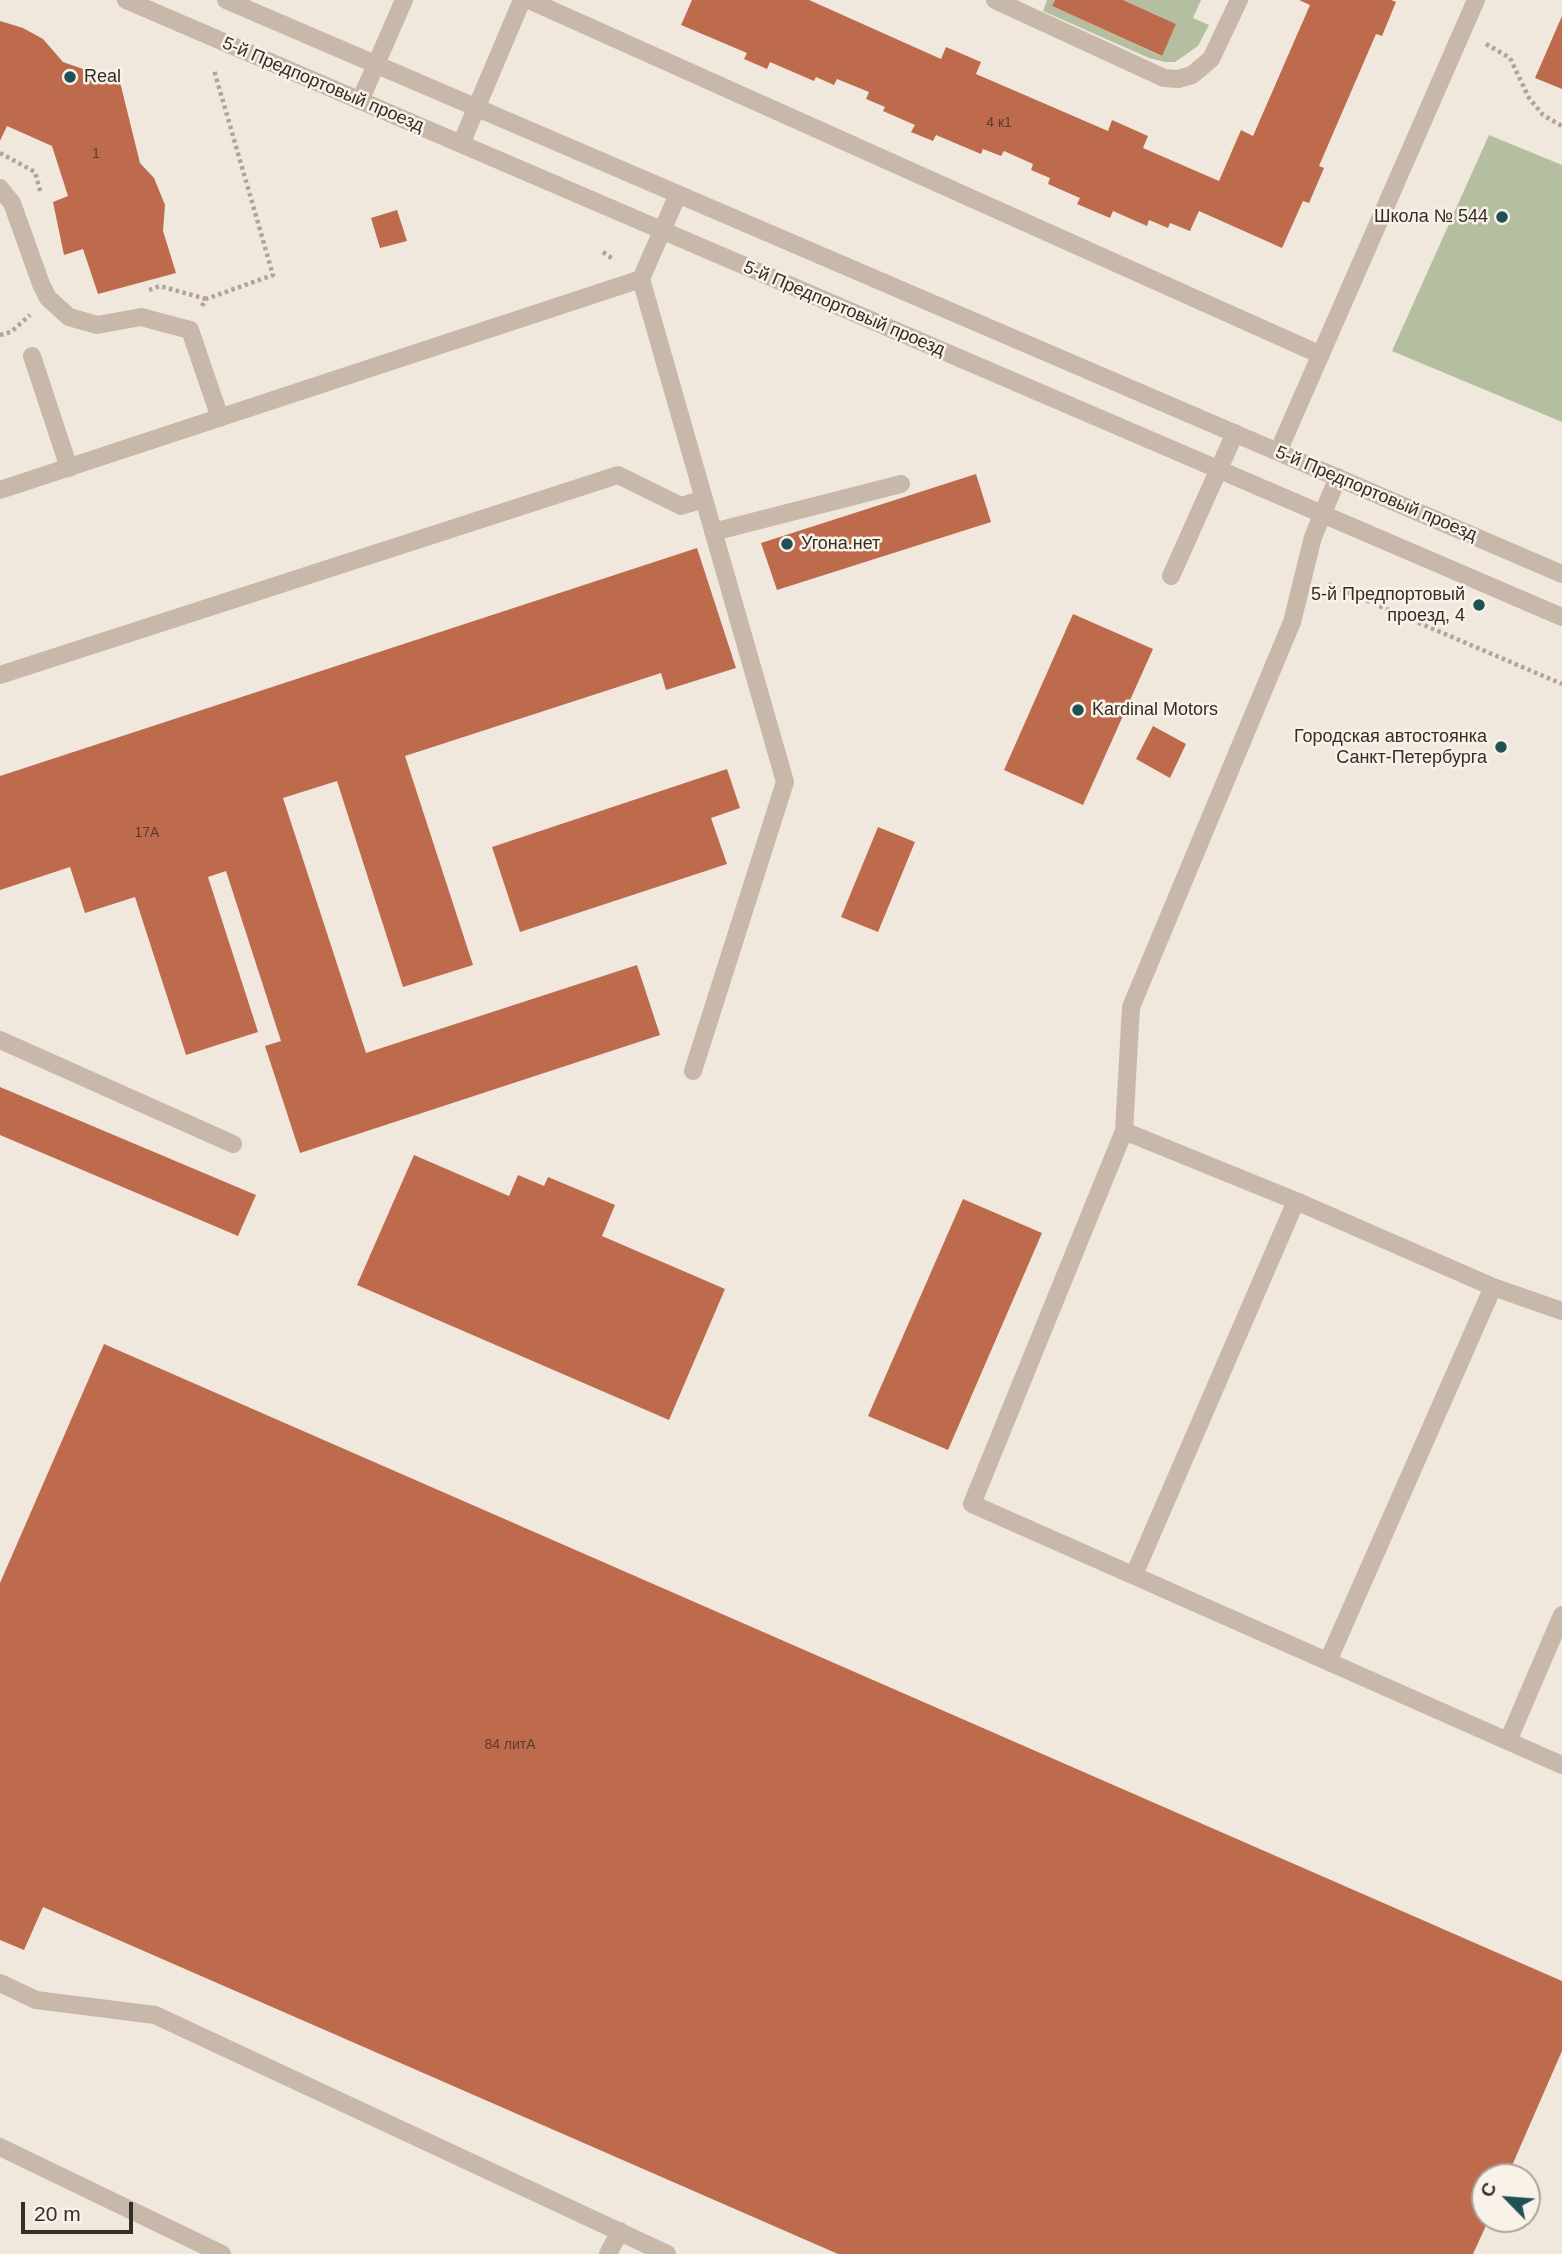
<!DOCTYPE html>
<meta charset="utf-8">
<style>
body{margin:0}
#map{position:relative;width:1562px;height:2254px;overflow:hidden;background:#f1e8dd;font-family:Helvetica,sans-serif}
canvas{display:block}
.north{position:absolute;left:1471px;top:2163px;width:70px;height:70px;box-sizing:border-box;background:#f8f2e9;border:2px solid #aaa39c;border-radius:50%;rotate:295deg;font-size:19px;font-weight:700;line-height:28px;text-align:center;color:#362d29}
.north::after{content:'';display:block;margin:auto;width:24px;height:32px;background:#215055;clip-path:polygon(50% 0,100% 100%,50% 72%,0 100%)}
.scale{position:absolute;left:21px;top:2202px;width:112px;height:32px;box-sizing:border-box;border:4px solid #362d29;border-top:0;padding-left:9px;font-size:21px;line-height:24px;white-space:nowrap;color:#362d29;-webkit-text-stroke:5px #f8f2e9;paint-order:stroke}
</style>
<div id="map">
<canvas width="1562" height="2254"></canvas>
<div class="north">С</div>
<div class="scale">20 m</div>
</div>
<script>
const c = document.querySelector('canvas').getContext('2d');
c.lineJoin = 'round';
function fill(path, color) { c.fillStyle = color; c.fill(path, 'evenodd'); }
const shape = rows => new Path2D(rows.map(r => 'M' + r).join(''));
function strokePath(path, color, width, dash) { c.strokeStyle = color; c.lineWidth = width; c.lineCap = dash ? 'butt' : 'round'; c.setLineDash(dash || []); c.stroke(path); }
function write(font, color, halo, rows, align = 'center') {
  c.font = font + ' Helvetica,sans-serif'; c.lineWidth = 5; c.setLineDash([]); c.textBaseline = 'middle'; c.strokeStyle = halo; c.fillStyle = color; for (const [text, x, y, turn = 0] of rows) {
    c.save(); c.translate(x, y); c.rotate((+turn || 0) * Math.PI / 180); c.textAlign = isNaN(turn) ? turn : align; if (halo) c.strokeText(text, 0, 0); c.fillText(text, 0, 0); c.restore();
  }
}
const green = shape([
 [1047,0,1055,0,1052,6,1161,56,1176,24,1123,0,1201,0,1193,18,1209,25,1198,46,1175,62,1165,62,1149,58,1043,11],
 [1489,135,1562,165,1562,422,1392,351]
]);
const building = shape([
 [692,0,809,0,941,59,946,47,981,62,976,74,1108,131,1112,120,1148,136,1143,148,1219,181,1241,130,1253,136,1310,5,1299,0,1391,0,1396,2,1382,36,1376,34,1319,166,1324,168,1309,203,1303,201,1282,248,1199,211,1190,231,1170,223,1168,228,1149,220,1147,226,1113,211,1110,218,1077,204,1080,198,1048,184,1050,178,1031,170,1033,164,1004,151,1001,156,983,149,981,154,936,135,933,141,911,132,915,125,883,111,885,107,866,99,869,92,837,79,834,85,816,77,814,81,770,62,767,69,744,59,747,53,681,25],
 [1055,0,1123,0,1176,24,1162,56,1052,6],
 [1562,16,1562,89,1535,78],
 [0,21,23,28,43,39,63,62,120,82,140,163,154,178,165,205,163,231,176,273,98,294,83,249,64,255,53,202,68,196,52,146,7,126,0,141],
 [397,210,407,241,380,248,371,218],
 [976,474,991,522,777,590,761,543],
 [697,548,736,668,666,690,661,673,405,756,473,965,403,987,337,781,283,798,366,1053,637,965,660,1035,300,1153,265,1046,281,1041,226,871,208,877,258,1032,186,1055,135,897,85,913,70,867,0,890,0,776],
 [1073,614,1153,649,1083,805,1004,770],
 [1153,726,1186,744,1170,778,1136,759],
 [727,769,740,808,711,818,727,864,520,932,492,847],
 [878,827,915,842,878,932,841,917],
 [0,1087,256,1195,238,1236,0,1135],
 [414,1155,509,1196,518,1175,544,1186,548,1177,615,1205,602,1236,725,1289,669,1420,357,1285],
 [963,1199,1042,1233,948,1450,868,1416],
 [104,1344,1562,1981,1562,2051,1507,2177,1485,2177,1485,2219,1489,2219,1473,2254,838,2254,43,1907,24,1950,0,1940,0,1583]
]);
const path = shape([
 [1486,44,1510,58,1529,98,1543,115,1562,126],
 [0,153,35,172,41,194],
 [603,252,614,260],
 [149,290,160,286,206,299],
 [202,306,206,299,273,275,214,70],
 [0,335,11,332,30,315],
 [1328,584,1562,684]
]);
const minor = shape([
 [126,0,1562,617],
 [226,0,1562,574],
 [529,0,1321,355],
 [995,0,1164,78,1178,79,1192,75,1211,59,1239,0],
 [360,101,404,0],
 [461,144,522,0],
 [0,188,12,203,41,284,48,298,69,317,97,325,141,317,190,330,220,418],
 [641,279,785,782,693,1071],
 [32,356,69,468],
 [1278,452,1476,0],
 [1338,477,1313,537,1292,622,1131,1007,1124,1131,972,1504,1562,1765],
 [0,490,641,279,678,194],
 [713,532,901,484],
 [1171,576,1235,433],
 [0,675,618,475,681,506,704,499],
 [0,1040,233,1144],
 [1124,1131,1296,1201,1493,1287,1562,1311],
 [1134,1575,1296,1201],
 [1328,1661,1493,1287],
 [1508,1741,1562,1615],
 [0,1983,36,2000,155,2015,667,2254],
 [0,2147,222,2254],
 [608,2254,620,2231]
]);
const markers = [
 [70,77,7,"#215055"],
 [1502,217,7,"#215055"],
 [787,544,7,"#215055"],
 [1479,605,7,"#215055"],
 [1078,710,7,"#215055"],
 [1501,747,7,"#215055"]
];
const numberNames = [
 ["4 к1",999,123],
 ["1",96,154],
 ["17А",147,833],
 ["84 литА",510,1745]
];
const poiNames = [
 ["Real",84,77],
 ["Школа № 544",1488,217,"right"],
 ["Угона.нет",801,544],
 ["5-й Предпортовый",1465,595,"right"],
 ["проезд, 4",1465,616,"right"],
 ["Kardinal Motors",1092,710],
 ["Городская автостоянка",1487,737,"right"],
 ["Санкт-Петербурга",1487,758,"right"]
];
const streetNames = [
 ["5-й Предпортовый проезд",323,85,23],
 ["5-й Предпортовый проезд",844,309,23],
 ["5-й Предпортовый проезд",1376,494,23]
];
fill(green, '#b3bf9e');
fill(building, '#be6b4d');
strokePath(path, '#b4a294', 4.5, [3.5, 3.5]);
strokePath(minor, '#c8b8a9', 18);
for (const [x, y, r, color] of markers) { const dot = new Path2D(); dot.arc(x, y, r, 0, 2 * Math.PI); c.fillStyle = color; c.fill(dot); strokePath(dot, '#f8f2e9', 2.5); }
write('14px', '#583c32', null, numberNames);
write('18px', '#362d29', '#f8f2e9', poiNames, 'left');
write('18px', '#362d29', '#f8f2e9', streetNames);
</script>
